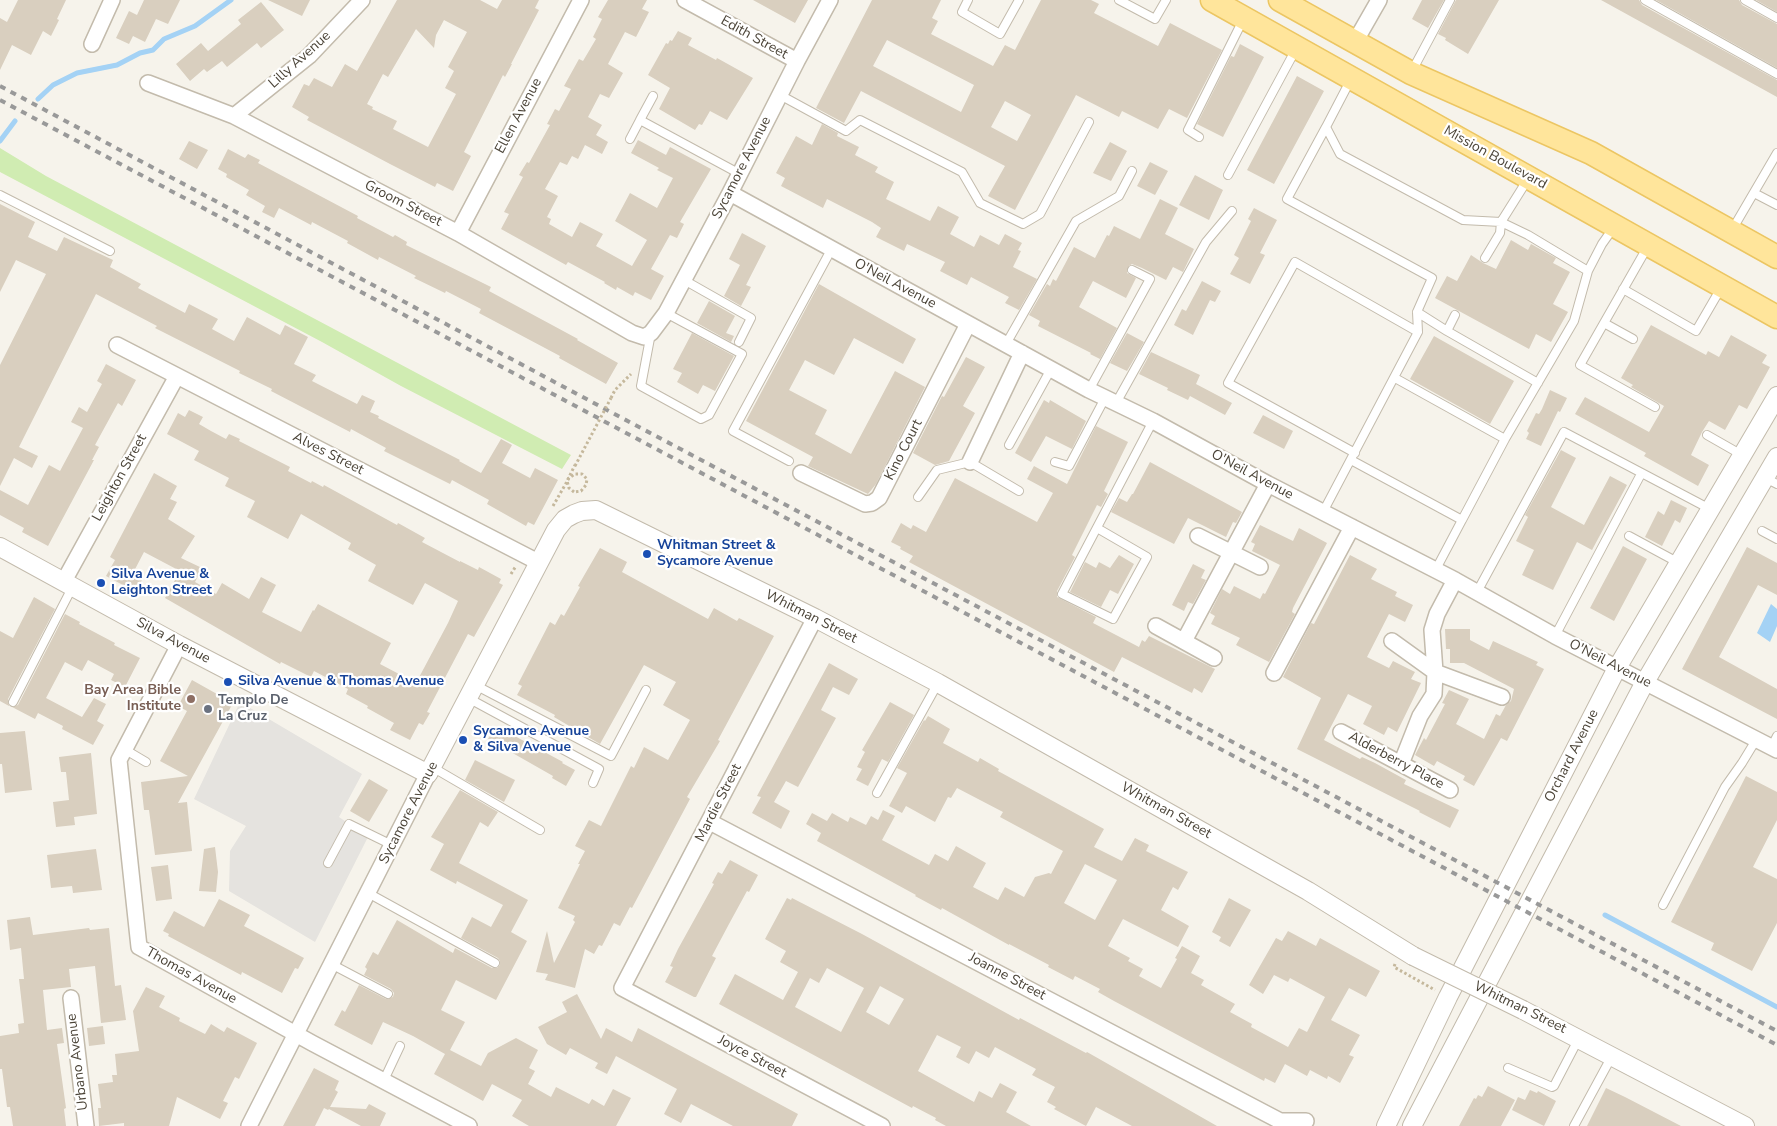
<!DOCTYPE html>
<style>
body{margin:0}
canvas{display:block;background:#f6f3eb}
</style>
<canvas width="1777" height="1126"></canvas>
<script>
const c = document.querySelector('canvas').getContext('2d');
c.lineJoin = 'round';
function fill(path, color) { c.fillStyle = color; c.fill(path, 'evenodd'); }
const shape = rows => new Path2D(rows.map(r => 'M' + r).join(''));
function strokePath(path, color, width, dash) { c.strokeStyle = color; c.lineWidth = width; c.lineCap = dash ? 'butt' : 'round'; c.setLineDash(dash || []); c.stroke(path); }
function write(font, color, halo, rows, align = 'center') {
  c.font = font + ' "Nunito Sans",sans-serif'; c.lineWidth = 4.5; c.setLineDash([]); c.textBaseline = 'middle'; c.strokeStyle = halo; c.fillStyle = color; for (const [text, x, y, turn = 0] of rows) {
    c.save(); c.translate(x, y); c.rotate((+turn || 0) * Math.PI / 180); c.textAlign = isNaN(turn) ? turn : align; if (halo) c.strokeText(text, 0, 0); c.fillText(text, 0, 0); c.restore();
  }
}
const green = shape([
 [0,148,46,176,571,455,562,469,401,386,322,342,0,172]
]);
const parking = shape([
 [240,702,362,774,339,817,368,837,315,942,229,891,230,851,246,826,194,799]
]);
const water = shape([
 [1771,604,1777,609,1777,626,1770,642,1757,633]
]);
const stream = shape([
 [38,99,53,85,77,73,117,65,140,53,153,50,164,39,195,26,231,0],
 [0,141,15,121],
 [1605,915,1777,1007]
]);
const building = shape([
 [18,0,66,0,57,19,59,20,51,36,43,31,31,55,12,45,0,70,0,18,7,22],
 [144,0,180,0,168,24,156,19,145,42,133,36,129,44,116,38,129,11,137,15],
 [268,0,310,0,302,16],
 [397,0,480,0,497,9,502,0,539,0,535,8,539,10,511,64,512,64,505,77,503,75,464,152,471,156,453,191,437,183,435,187,390,164,307,120,309,117,292,107,304,84,309,86,314,78,332,87,345,64,357,71],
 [444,20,467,32,448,67,454,71,445,88,456,94,428,147,393,129,397,121,372,109,373,107,367,104,383,74,388,77,416,29,434,48,436,35],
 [608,0,647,0,642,9,649,12,636,37,625,32,608,64,623,73,609,98,600,94,588,117,602,125,596,135,608,142,602,154,585,145,578,159,572,156,567,165,560,162,545,189,558,196,547,217,551,219,549,224,572,237,580,222,603,234,596,246,632,266,647,240,615,221,630,193,657,208,673,178,657,170,659,168,631,153,638,140,666,155,670,147,711,169,680,222,684,224,677,238,670,235,651,269,664,276,651,300,635,292,633,296,617,287,616,290,604,283,605,282,568,262,566,265,501,229,509,214,504,212,523,177,519,175,527,162,529,163,550,125,547,124,555,109,559,111,571,89,564,86,579,59,583,61,596,39,593,37,602,19,598,17],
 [753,0,808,0,795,23],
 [872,0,941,0,932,18,938,21,931,34,993,66,1005,45,1015,50,1041,0,1091,0,1099,4,1094,13,1158,46,1170,23,1222,50,1187,118,1169,109,1158,129,1122,111,1119,117,1076,95,1015,210,988,196,1005,166,861,91,844,123,816,108],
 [887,40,974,85,961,112,873,66],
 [1005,101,1031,115,1017,141,991,127],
 [1422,0,1444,0,1428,28,1412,19],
 [1456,0,1499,0,1468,54,1445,40,1446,38,1438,34],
 [1601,0,1639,0,1642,5,1777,80,1777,97],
 [1656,0,1739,0,1742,5,1777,24,1777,68],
 [1756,0,1777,0,1777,12],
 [261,2,284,30,261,48,257,43,227,67,222,61,207,72,204,69,190,81,176,64,201,43,208,51,241,24,238,20],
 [678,31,692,38,688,45,716,60,717,58,753,78,727,120,710,111,702,125,699,124,695,130,659,109,670,88,648,75,666,43,668,44,670,40,672,41],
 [1240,44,1264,57,1223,137,1197,124,1231,56,1234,57],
 [1297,76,1324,91,1274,184,1247,170],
 [822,124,838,133,837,136,859,147,855,155,878,167,875,172,894,182,886,199,930,221,938,206,959,217,950,234,974,247,980,235,999,245,1005,234,1022,243,1018,250,1021,251,1013,267,1037,279,1019,310,1005,303,1009,297,971,277,967,285,940,271,945,262,907,244,904,251,876,237,881,228,872,222,827,199,823,208,781,186,785,178,776,173,796,136,812,145],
 [189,141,208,150,197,169,179,159],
 [1110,142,1127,151,1111,181,1093,173],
 [228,149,245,158,248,154,260,160,258,163,358,216,357,218,393,237,395,235,407,242,406,245,491,287,489,291,578,339,577,340,618,363,606,384,559,358,560,356,479,313,481,309,446,291,445,293,414,278,416,276,379,257,378,260,347,243,348,241,312,222,311,225,279,208,274,218,262,212,265,206,246,195,249,190,226,177,227,174,218,169],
 [1150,162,1168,171,1155,195,1137,186],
 [1195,175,1223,190,1209,220,1179,205],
 [1160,199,1178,208,1165,234,1194,249,1183,272,1173,267,1166,280,1142,268,1132,264,1129,266,1127,273,1136,278,1126,298,1093,281,1079,307,1117,328,1100,359,1090,354,1091,353,1038,326,1040,321,1029,315,1047,284,1050,286,1053,279,1056,281,1074,247,1095,258,1107,235,1109,236,1114,226,1140,239],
 [0,204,35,222,28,237,57,251,64,237,113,260,110,267,141,284,138,288,185,313,189,304,218,319,212,329,234,341,247,317,280,335,285,325,308,337,294,364,316,375,312,381,357,404,362,395,375,401,370,412,379,416,378,418,460,460,459,461,481,473,501,439,512,445,502,463,530,478,535,468,558,480,534,525,528,522,526,526,487,504,489,500,452,480,450,484,384,451,386,448,351,429,350,432,271,391,272,389,239,373,240,371,155,328,157,326,96,294,19,447,38,456,32,468,14,458,0,486,0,365,46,274,16,260,0,292],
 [1254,208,1277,220,1260,253,1265,255,1250,284,1230,274,1239,258,1234,255,1251,221,1248,219],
 [742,233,766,246,746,285,751,287,741,306,724,296,740,265,729,259],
 [1511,240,1528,250,1531,244,1556,258,1553,263,1570,272,1553,304,1568,312,1551,342,1536,334,1529,349,1435,298,1447,276,1457,281,1471,255,1483,263,1496,269],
 [1202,281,1221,291,1215,302,1210,300,1193,335,1174,325,1182,309,1186,311],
 [819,284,916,339,903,364,854,338,834,375,805,360,789,390,827,410,815,434,851,454,895,371,925,387,876,484,868,494,808,466,813,457,746,421],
 [709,301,735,316,726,333,734,336,731,342,697,323],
 [1651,325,1706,355,1708,351,1719,357,1731,335,1767,355,1762,363,1770,367,1747,409,1739,405,1725,430,1709,421,1702,432,1691,455,1709,465,1698,486,1644,456,1646,453,1575,414,1585,397,1649,432,1664,406,1631,387,1633,385,1621,378],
 [692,333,734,356,715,391,703,385,698,394,677,382,682,373,673,369],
 [1127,333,1144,342,1127,371,1110,363],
 [1434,336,1514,381,1490,424,1410,379],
 [1151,352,1200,375,1196,384,1232,403,1225,415,1190,396,1188,400,1167,390,1168,388,1139,374],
 [966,357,985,367,963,406,975,413,949,461,935,465,913,453,942,396,944,397],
 [106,364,136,380,122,406,118,403,95,445,99,447,92,460,94,460,48,546,22,532,24,528,0,515,0,490,28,505,49,465,60,471,83,428,71,422,79,407,87,412,102,384,97,381],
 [1550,390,1567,398,1560,412,1558,411,1541,446,1526,439,1529,433,1527,431,1536,413,1539,414,1542,409],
 [1044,400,1049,403,1050,400,1086,421,1072,449,1046,436,1031,462,1015,453],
 [189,410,203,417,199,424,211,431,226,439,229,434,240,439,239,441,290,467,288,471,311,483,312,481,323,487,324,485,397,525,398,523,425,538,422,542,460,562,460,561,478,570,479,567,501,579,499,583,503,585,474,637,468,634,427,712,430,713,423,725,419,723,410,740,390,730,394,723,367,708,368,706,346,694,348,689,314,671,311,677,281,662,280,664,165,598,180,571,144,552,132,575,142,580,136,592,106,576,115,560,110,557,154,473,177,486,170,499,177,502,168,519,195,536,181,558,202,568,195,582,216,594,222,583,249,599,261,577,276,585,262,612,301,632,313,610,314,611,318,604,391,643,380,664,416,683,448,623,458,601,425,583,413,605,368,581,376,565,348,549,351,543,301,514,288,539,247,517,255,501,225,486,229,478,194,460,199,451,167,434,178,413,185,417],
 [1263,415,1293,431,1284,449,1253,433],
 [1096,426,1128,442,1104,491,1108,494,1101,507,1097,505,1072,555,1075,557,1057,591,1057,597,1096,617,1093,623,1139,647,1142,640,1145,642,1149,636,1215,669,1202,693,1194,688,1192,693,1122,657,1114,672,909,562,913,556,900,549,901,547,891,542,901,523,911,529,913,525,926,532,955,478,1037,522,1053,493,1027,479,1034,466,1067,484],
 [1561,450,1576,458,1551,507,1584,525,1610,476,1627,485,1592,550,1577,542,1553,590,1522,575,1534,550,1516,541,1528,517,1525,515],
 [1150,462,1242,512,1236,523,1233,522,1226,537,1188,518,1174,544,1111,512,1119,498,1127,502,1132,494,1133,494],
 [1671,500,1687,508,1680,523,1675,520,1662,546,1645,537,1658,511,1664,515],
 [1260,525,1293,541,1299,528,1327,543,1293,608,1292,612,1295,614,1269,662,1236,645,1240,638,1211,624,1215,616,1210,613,1222,589,1230,594,1234,586,1260,599,1263,593,1265,594,1280,565,1252,551,1255,544,1251,542],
 [1623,546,1647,559,1614,621,1590,608],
 [1747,547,1777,563,1777,595,1758,585,1719,657,1777,689,1777,719,1682,669],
 [600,548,627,562,622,572,708,619,714,608,737,621,739,618,774,636,718,740,720,741,687,797,690,799,632,908,630,907,620,926,614,923,602,946,599,945,594,954,585,949,575,988,545,980,548,974,536,972,547,931,554,963,575,922,573,920,575,916,558,908,580,864,578,864,585,851,575,846,589,820,601,826,631,766,634,768,644,747,668,760,690,720,663,705,676,682,644,665,600,744,554,717,555,715,517,695,522,686,518,684,550,622,555,625,561,614,564,616,580,587,578,586],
 [1119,555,1134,564,1118,594,1110,590,1101,607,1070,592,1085,562,1096,568,1099,562,1110,568],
 [1350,555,1377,569,1371,579,1397,592,1395,596,1413,605,1405,622,1389,614,1367,657,1389,668,1393,661,1415,672,1411,679,1421,683,1397,732,1388,727,1384,735,1363,724,1372,706,1348,694,1324,740,1360,759,1362,757,1375,763,1406,780,1404,784,1459,810,1450,828,1419,812,1420,811,1297,749,1321,698,1283,677,1311,623,1314,624],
 [1193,564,1205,570,1201,578,1206,580,1193,604,1188,602,1184,611,1172,605],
 [34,597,55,609,8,699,9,706,0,701,0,631,13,638],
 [65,614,80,622,79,624,115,643,114,645,140,658,125,687,111,680,114,674,88,660,82,671,65,662,46,698,82,717,94,698,106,704,97,721,104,725,93,745,62,729,63,726,38,713,35,719,12,707,18,705],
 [1445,629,1470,629,1470,640,1489,650,1493,641,1538,662,1536,665,1544,669,1507,741,1501,738,1474,786,1463,780,1465,776,1437,761,1434,766,1415,755,1424,738,1426,740,1445,704,1442,703,1449,690,1469,699,1456,724,1484,739,1496,714,1500,716,1506,705,1511,701,1514,689,1464,663,1450,663,1450,649,1446,649],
 [829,663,858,679,849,695,833,687,821,710,836,718,798,787,786,781,774,802,790,811,781,829,752,813,761,797,757,796],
 [192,680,233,703,178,803,187,802,192,851,155,855,149,810,144,810,141,782,188,776,160,761,187,711,178,706],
 [890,702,914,715,888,762,882,759,868,786,856,780,862,769,857,767,865,752,862,750],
 [928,716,950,729,943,743,978,762,980,758,999,769,998,771,1104,829,1094,847,1122,861,1135,838,1149,845,1146,851,1188,872,1178,890,1173,887,1161,910,1189,926,1178,947,1123,919,1108,946,1130,958,1128,961,1143,969,1139,976,1161,988,1177,959,1175,958,1182,946,1200,956,1191,973,1204,980,1201,985,1235,1004,1230,1012,1252,1024,1251,1027,1288,1047,1299,1028,1307,1032,1325,997,1290,978,1288,982,1274,975,1263,994,1249,985,1276,938,1282,941,1288,931,1316,946,1320,938,1380,971,1366,997,1349,988,1331,1020,1360,1035,1349,1055,1354,1057,1340,1083,1328,1076,1327,1079,1310,1070,1307,1076,1285,1064,1275,1083,1265,1078,1264,1081,1114,1001,1098,992,1100,989,1075,976,1073,980,1048,967,1049,965,1009,944,1009,945,942,908,941,910,915,896,916,895,817,841,821,833,806,824,812,813,827,821,832,813,848,822,850,817,866,825,871,816,878,820,883,810,895,816,882,840,929,865,935,854,948,861,956,846,986,863,973,887,998,900,1005,887,1024,897,1035,877,1049,873,1051,874,1063,851,1000,817,1003,812,957,788,951,798,948,797,935,822,906,806,902,813,889,806,907,773,897,768,924,720,925,721],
 [1085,864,1117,880,1095,920,1064,903],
 [496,726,563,762,562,763,575,770,566,786,552,778,553,776,488,739],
 [25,731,32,790,5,793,2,764,0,764,0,733],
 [91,753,97,814,74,817,75,825,56,827,53,802,69,800,66,772,61,772,59,757],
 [475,760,515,780,504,802,465,780],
 [1746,776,1777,792,1777,820,1753,867,1777,879,1777,923,1752,971,1711,950,1714,943,1671,922],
 [369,779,388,790,369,822,350,811],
 [460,790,498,812,488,827,480,822,459,863,528,900,511,932,527,941,496,1000,456,980,441,1010,465,1022,450,1050,481,1066,488,1053,516,1038,538,1050,529,1068,535,1071,528,1084,551,1097,556,1087,589,1104,592,1099,604,1106,613,1089,631,1098,616,1126,529,1126,512,1116,522,1100,492,1084,483,1101,434,1074,445,1054,413,1036,383,1022,372,1045,334,1025,342,1010,345,1012,359,985,386,999,393,997,394,993,391,989,364,975,367,969,365,967,373,952,378,955,397,920,453,953,455,948,492,968,497,968,500,965,500,961,498,958,461,938,472,917,491,927,503,905,457,881,456,884,430,870,444,844,431,837],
 [215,847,218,872,216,892,199,891,204,849],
 [96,849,102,890,73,893,72,886,51,888,47,855],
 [730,860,758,875,749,892,747,891,729,924,712,956,716,958,696,997,694,997,665,982,673,967,670,966,678,949,714,884,712,883,718,872,722,874],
 [168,865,172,899,156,901,151,867],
 [787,898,791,900,792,898,862,934,1019,1020,1020,1018,1086,1053,1087,1052,1217,1126,1132,1126,1096,1107,1086,1126,1054,1109,1056,1107,1047,1102,1055,1087,1032,1075,1036,1069,995,1047,989,1058,976,1051,969,1064,956,1057,961,1047,937,1035,918,1071,974,1102,979,1091,992,1098,1000,1083,1017,1092,1006,1112,1031,1126,946,1126,935,1120,936,1118,913,1106,912,1108,719,1004,735,974,783,1000,798,972,780,962,786,951,765,939],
 [827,968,864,988,841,1032,795,1007,810,978,819,983],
 [880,986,904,999,889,1025,866,1012],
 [1229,898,1251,910,1230,947,1219,941,1221,937,1212,932],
 [219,899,250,915,244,926,304,958,298,969,295,968,282,993,242,972,241,975,168,936,169,934,163,931,174,911,204,927],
 [30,917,33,935,89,928,90,930,109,928,115,986,121,985,126,1020,101,1023,95,966,69,969,71,987,43,990,47,1030,62,1028,64,1043,57,1044,66,1108,64,1109,66,1126,13,1126,10,1107,7,1107,2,1069,0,1069,0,1036,19,1033,18,1024,24,1023,19,979,24,979,21,948,10,950,7,920],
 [146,987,165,996,159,1007,180,1018,179,1021,205,1034,211,1024,224,1032,227,1027,257,1043,239,1079,235,1077,223,1101,228,1103,220,1119,177,1097,169,1126,124,1126,124,1123,99,1126,98,1108,101,1108,98,1084,113,1082,112,1075,117,1075,115,1054,139,1051,133,1011],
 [577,994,601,1039,606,1028,632,1042,638,1028,798,1114,792,1126,733,1126,691,1104,681,1123,664,1114,677,1089,616,1056,607,1074,595,1068,598,1063,570,1048,566,1055,547,1044,538,1027,567,1012,562,1002],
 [103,1026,105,1044,89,1046,87,1028],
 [314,1068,339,1081,335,1090,338,1092,330,1107,366,1109,369,1104,386,1113,380,1126,361,1126,329,1109,328,1110,324,1108,315,1126,283,1126],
 [1488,1086,1515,1100,1501,1126,1459,1126,1474,1098,1476,1099,1478,1095,1482,1097],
 [1606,1088,1625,1097,1681,1126,1587,1126],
 [1530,1090,1537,1093,1538,1091,1556,1101,1544,1126,1512,1110,1518,1097,1525,1100]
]);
const path = shape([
 [611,398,615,390,631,374],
 [553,506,569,478,575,474,582,474,587,479,586,485,581,491,574,492],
 [511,574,516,566],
 [1395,964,1394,967,1435,990]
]);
const service = shape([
 [968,0,962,12,1000,34,1019,0],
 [1119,0,1155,19,1166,0],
 [1645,0,1777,74],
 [1745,0,1777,18],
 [1412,71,1450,0],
 [1350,81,1326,127,1340,154,1463,220,1501,222,1500,233,1485,258],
 [780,95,846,131,860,120,962,172,980,203,1023,224,1040,214,1089,122],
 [640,120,653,96],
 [1199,137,1188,130,1243,20],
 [630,139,640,120,740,174],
 [1228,175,1296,49],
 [1528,179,1501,222,1528,235,1588,271],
 [1754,193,1777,205],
 [0,195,110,251],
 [1732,230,1777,153],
 [1648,246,1580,365,1655,407],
 [684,280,751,318,739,342],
 [1623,289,1696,331,1721,288],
 [1417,312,1447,331,1538,383],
 [1604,323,1633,339],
 [1447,331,1455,315],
 [651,333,641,386,701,419,709,415,742,354,666,313],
 [1006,344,1076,221,1119,196,1132,171],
 [1395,378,1505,439],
 [1089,390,1150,279,1132,270],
 [1116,403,1206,242,1232,211],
 [1707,435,1742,455],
 [1009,445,1051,369],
 [1355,453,1228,383,1295,262,1418,332],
 [1351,460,1462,520,1505,439,1574,321,1588,271,1602,244,1614,227],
 [789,461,733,431,831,250],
 [1055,462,1069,466,1105,398],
 [1765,478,1777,484],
 [918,497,937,470,970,462,1019,491],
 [1323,512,1418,332,1417,312,1432,278,1287,199,1326,127],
 [1097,528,1147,557,1113,619,1062,594,1153,421],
 [1762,531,1777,539],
 [1629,536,1679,563],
 [1435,571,1462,520],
 [1477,592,1564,432,1710,509],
 [1555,636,1641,474],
 [475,685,611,756,646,690],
 [468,698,599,769,593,783],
 [13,702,73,586],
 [1771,748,1777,736],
 [124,749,146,762],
 [432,767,540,830],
 [877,793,938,683],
 [328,863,349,824,392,845],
 [368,893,495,963],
 [1663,905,1725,787,1742,763,1756,740],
 [331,964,388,994],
 [1508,1068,1552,1087,1554,1086,1579,1038],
 [384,1080,400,1046],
 [1574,1126,1612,1056]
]);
const minor = shape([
 [685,0,797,61],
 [1355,42,1379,0],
 [92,44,112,0],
 [148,83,234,116,458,233,632,333,644,337,651,333,666,313,730,193,797,61,830,0],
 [234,116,309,56,362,0],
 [730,193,1089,390,1153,421,1268,484,1455,580,1555,636,1777,750],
 [458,233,581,0],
 [117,345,538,562],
 [970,462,1022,353],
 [801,473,865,504,872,503,879,498,968,324],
 [1198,536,1260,567],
 [64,581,177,376],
 [815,618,622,988,882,1126],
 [1156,626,1214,658],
 [1184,641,1268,484],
 [1392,641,1435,672,1502,697],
 [179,645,119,760,139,947,312,1043,469,1126],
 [1274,673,1352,527],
 [1341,732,1450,790],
 [1401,764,1420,716,1434,694,1435,672,1432,630,1437,614,1455,580],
 [710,822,1280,1121,1306,1121],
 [71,998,86,1126],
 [249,1126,428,774]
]);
const tertiary = shape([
 [0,547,179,645,428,774,556,530,565,519,574,514,582,511,596,510,815,618,938,683,1308,891,1413,956],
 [1523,1010,1745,1126],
 [1386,1126,1448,997,1617,668,1777,396],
 [1412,1126,1645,682,1777,457]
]);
const primary = shape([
 [1212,0,1777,317],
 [1280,0,1411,73,1591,153,1777,257]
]);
const rail = shape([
 [0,86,622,418,1777,1031],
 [0,100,1777,1045]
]);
const pathBridge = shape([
 [575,466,611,398],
 [574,492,569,488,567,481,575,465]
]);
const tertiaryBridge = shape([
 [1413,956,1523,1010]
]);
const markers = [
 [647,554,5,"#1a4fb4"],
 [101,583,5,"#1a4fb4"],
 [228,682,5,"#1a4fb4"],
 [191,699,5,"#8d6e63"],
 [208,709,5,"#6b7280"],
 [463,740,5,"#1a4fb4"]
];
const streetNames = [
 ["Edith Street",754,38,29],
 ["Lilly Avenue",300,60,-42],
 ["Ellen Avenue",519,116,-62],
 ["Mission Boulevard",1495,158,29],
 ["Sycamore Avenue",742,168,-63],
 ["Groom Street",403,204,27],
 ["O'Neil Avenue",895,284,28],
 ["Kino Court",904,450,-63],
 ["Alves Street",328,454,27],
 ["O'Neil Avenue",1252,475,28],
 ["Leighton Street",120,478,-61],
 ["Whitman Street",811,617,27],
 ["Silva Avenue",173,641,28],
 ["O'Neil Avenue",1610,664,27],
 ["Orchard Avenue",1572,756,-63],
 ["Alderberry Place",1396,761,28],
 ["Mardie Street",719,803,-63],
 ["Whitman Street",1166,811,29],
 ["Sycamore Avenue",409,813,-63],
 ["Thomas Avenue",191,976,29],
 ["Joanne Street",1007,977,28],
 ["Whitman Street",1520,1008,26],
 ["Joyce Street",752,1057,28],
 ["Urbano Avenue",78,1062,-97]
];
const transitNames = [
 ["Whitman Street &",657,546],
 ["Sycamore Avenue",657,562],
 ["Silva Avenue &",111,575],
 ["Leighton Street",111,591],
 ["Silva Avenue & Thomas Avenue",238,682],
 ["Sycamore Avenue",473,732],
 ["& Silva Avenue",473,748]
];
const educationNames = [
 ["Bay Area Bible",181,691],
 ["Institute",181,707]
];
const worshipNames = [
 ["Templo De",218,701],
 ["La Cruz",218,717]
];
fill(green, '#d0ecb2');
fill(parking, '#e5e3df');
fill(water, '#a4d2f5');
strokePath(stream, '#a4d2f5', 5);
fill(building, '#d9cfbf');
strokePath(service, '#c3bbac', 10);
strokePath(minor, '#c3bbac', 18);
strokePath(tertiary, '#c3bbac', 20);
strokePath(primary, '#ecc663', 25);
strokePath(path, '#c5b89c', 3, [2.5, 2.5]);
strokePath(service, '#fff', 8);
strokePath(minor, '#fff', 15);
strokePath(tertiary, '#fff', 18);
strokePath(primary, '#ffe59b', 22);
strokePath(rail, '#999', 4, [6, 6]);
strokePath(tertiaryBridge, '#c3bbac', 20, []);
strokePath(pathBridge, '#c5b89c', 3, [2.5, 2.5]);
strokePath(tertiaryBridge, '#fff', 18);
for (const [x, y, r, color] of markers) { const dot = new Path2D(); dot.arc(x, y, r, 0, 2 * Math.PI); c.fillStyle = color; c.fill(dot); strokePath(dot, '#fff', 2); }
write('14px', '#4b4438', '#fff', streetNames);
write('bold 14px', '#164399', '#fff', transitNames, 'left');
write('bold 14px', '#785e54', '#fff', educationNames, 'right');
write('bold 14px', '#5b616d', '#fff', worshipNames, 'left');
</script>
